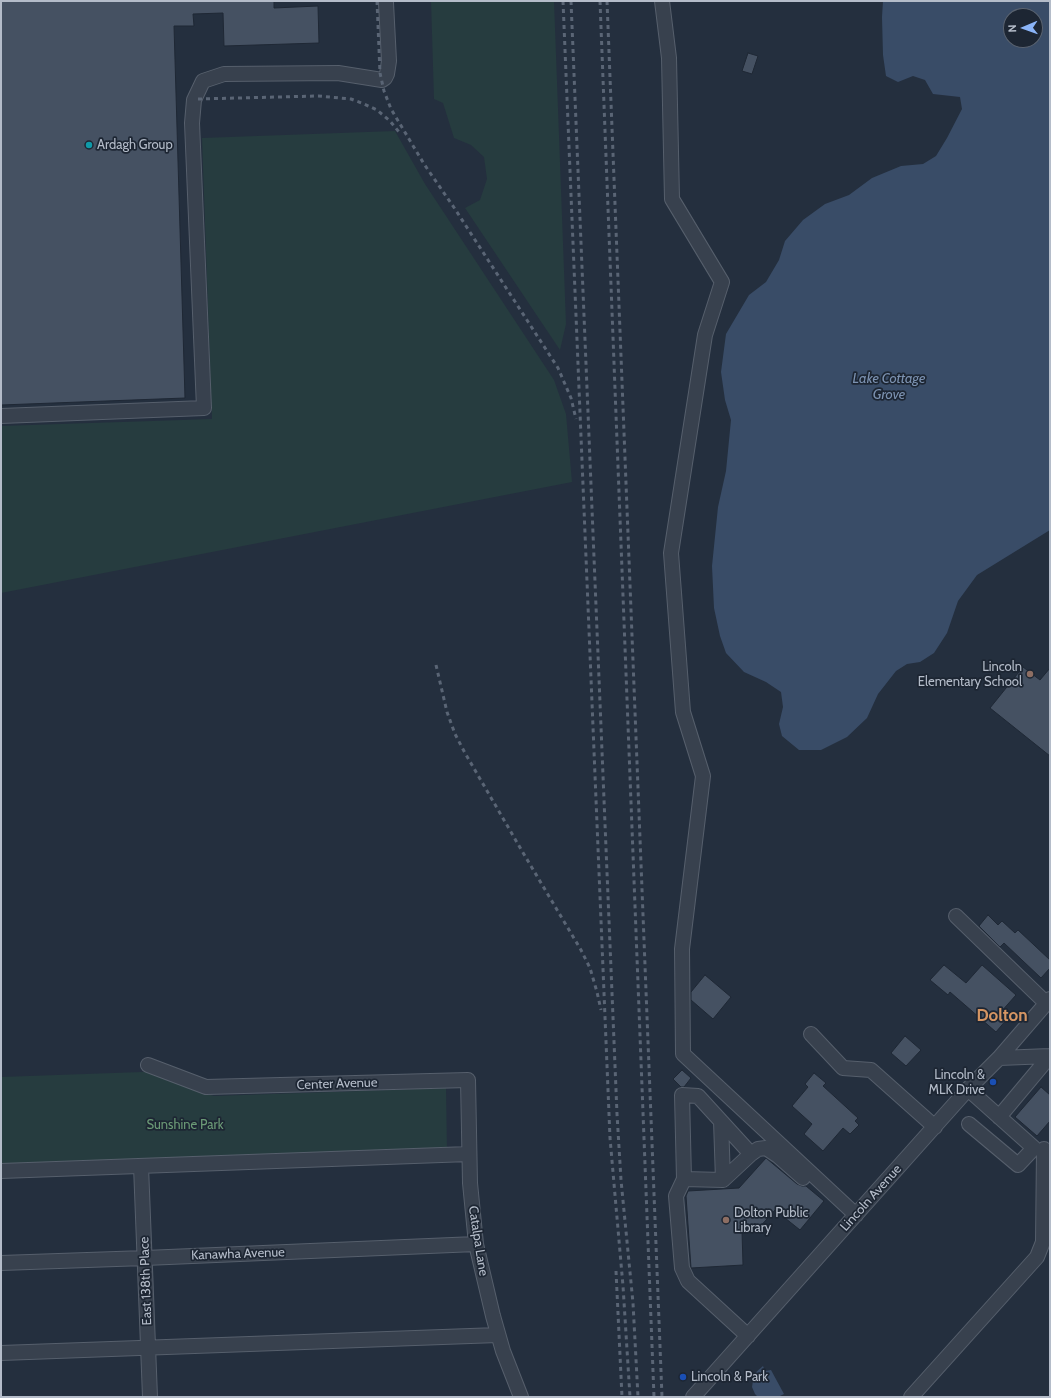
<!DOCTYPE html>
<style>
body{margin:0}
#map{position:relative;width:1051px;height:1398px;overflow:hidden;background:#242f3e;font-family:Cabin,sans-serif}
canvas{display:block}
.frame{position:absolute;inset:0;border:2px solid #b4bcc9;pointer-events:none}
.north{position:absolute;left:1003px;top:8px;width:40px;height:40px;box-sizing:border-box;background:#1d2633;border:1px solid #59626f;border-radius:50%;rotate:268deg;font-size:11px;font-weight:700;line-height:16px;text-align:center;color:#b4bcc9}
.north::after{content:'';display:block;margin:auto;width:14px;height:18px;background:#8ab4f8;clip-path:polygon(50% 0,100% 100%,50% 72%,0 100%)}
</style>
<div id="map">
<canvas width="1051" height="1398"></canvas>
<div class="frame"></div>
<div class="north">N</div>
</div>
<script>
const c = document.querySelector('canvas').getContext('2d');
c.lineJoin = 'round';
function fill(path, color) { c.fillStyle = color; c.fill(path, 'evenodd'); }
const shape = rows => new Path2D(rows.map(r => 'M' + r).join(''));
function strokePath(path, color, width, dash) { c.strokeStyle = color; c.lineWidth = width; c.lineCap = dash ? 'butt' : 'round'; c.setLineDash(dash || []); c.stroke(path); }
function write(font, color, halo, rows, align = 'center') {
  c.font = font + ' Cabin,sans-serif'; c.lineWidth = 3.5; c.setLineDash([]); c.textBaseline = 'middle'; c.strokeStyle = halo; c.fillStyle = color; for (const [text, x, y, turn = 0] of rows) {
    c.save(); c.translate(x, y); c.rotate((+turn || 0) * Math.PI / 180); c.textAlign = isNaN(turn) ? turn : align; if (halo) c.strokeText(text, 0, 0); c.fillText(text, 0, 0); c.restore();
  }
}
const green = shape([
 [431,1,554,1,566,324,560,350,465,208,480,200,487,179,484,157,471,145,454,138,443,103,434,99],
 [395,131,425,184,554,380,566,414,572,482,1,593,1,426,212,419,202,138],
 [170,1071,198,1091,214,1096,446,1088,447,1152,1,1167,1,1077]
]);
const water = shape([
 [883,1,1050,1,1050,530,977,575,958,601,947,633,934,653,920,662,907,664,896,671,878,694,867,718,847,737,821,750,799,750,782,736,779,724,783,707,781,692,766,682,744,672,726,653,720,636,714,608,712,566,718,507,726,471,731,420,725,400,721,372,726,334,749,295,766,282,779,260,785,241,803,220,825,204,849,195,872,178,901,166,923,164,936,156,947,138,962,109,960,97,933,94,925,80,913,76,898,82,886,76,883,55,882,17],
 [1011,16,1035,16,1035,40,1011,40],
 [763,1366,765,1371,771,1370,784,1394,780,1396,780,1397,758,1397,755,1394,752,1387,754,1374]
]);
const building = shape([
 [1,1,274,1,274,8,318,6,319,43,224,46,223,13,193,14,194,26,174,26,185,398,1,405,1,1],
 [748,53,758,56,752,74,742,71,748,53],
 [1023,667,1040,680,1050,668,1050,756,990,708,1023,667],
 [988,915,998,925,1002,921,1015,933,1018,930,1050,960,1050,968,1041,978,1004,943,1000,947,979,926,988,915],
 [944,965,966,983,982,965,1016,995,1000,1013,1007,1019,996,1032,950,992,948,995,930,980,944,965],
 [705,975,731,997,713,1019,691,1000,691,992,705,975],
 [905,1036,921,1050,906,1066,891,1053,905,1036],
 [682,1070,691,1078,684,1087,681,1087,673,1079,682,1070],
 [814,1073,826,1083,823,1086,858,1118,855,1121,859,1125,850,1134,843,1128,823,1151,804,1134,812,1124,792,1106,808,1087,805,1084,814,1073],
 [1041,1087,1050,1095,1050,1121,1037,1136,1015,1117,1041,1087],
 [766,1158,797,1184,802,1186,806,1186,824,1201,800,1230,775,1210,757,1230,742,1231,743,1265,691,1268,686,1196,688,1191,739,1188,766,1158]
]);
const minor = shape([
 [662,1,669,58,672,199,722,282,705,335,671,553,683,712,703,776,682,949,683,1054,856,1215],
 [1,416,204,408,192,123,194,100,203,81,224,74,338,73,382,80,385,78,387,74,389,61,386,3],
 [956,916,1046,1003],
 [811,1034,843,1068,871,1070,935,1127],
 [999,1058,1050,1056],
 [148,1065,206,1087,468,1080,470,1183,476,1244,493,1316,503,1351,521,1397],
 [968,1089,1034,1148,1018,1165,969,1124],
 [999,1117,1050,1056],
 [721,1121,723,1180],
 [141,1166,150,1397],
 [1,1171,469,1154],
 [684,1179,723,1180,751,1154],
 [1,1263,145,1258,476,1244],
 [748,1336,688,1281,682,1268,676,1196,684,1179,682,1095,698,1096,751,1154,758,1149,766,1148,778,1156,803,1178],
 [1,1353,498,1335],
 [693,1397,968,1089,999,1058,1050,999],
 [911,1397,1037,1257,1043,1242,1044,1149]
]);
const rail = shape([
 [377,1,380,73,384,91,391,109,424,164,455,209,558,368,571,398,576,419],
 [563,1,610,1138,623,1286,630,1397],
 [571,1,617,1114,621,1180,633,1303,638,1397],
 [600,1,654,1397],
 [607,1,662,1397],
 [198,99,318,96,351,99,364,104,377,110,390,121,399,132],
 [436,665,447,712,455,734,465,753,522,851,581,950,590,968,597,992,601,1010],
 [616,1271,622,1397]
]);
const markers = [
 [89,145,4,"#0f9aa8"],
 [1030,674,4,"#8d6e63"],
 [993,1082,4,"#1a4fb4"],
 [726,1220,4,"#8d6e63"],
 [683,1377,4,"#1a4fb4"]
];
const poiNames = [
 ["Ardagh Group",97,145],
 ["Lincoln",1022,667,"right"],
 ["Elementary School",1022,682,"right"],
 ["Lincoln &",985,1075,"right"],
 ["MLK Drive",985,1090,"right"],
 ["Dolton Public",734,1213],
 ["Library",734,1228],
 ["Lincoln & Park",691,1377]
];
const streetNames = [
 ["Center Avenue",337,1084,-2],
 ["Lincoln Avenue",871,1198,-48],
 ["Catalpa Lane",478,1241,81],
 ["Kanawha Avenue",238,1254,-2],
 ["East 138th Place",146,1281,-92]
];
const parkNames = [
 ["Sunshine Park",185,1125]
];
const waterNames = [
 ["Lake Cottage",889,379],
 ["Grove",889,395]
];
const districtNames = [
 ["Dolton",1002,1016]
];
fill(green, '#263c3f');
fill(water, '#394c67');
fill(building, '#455162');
strokePath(building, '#1f2835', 1);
strokePath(minor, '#565f6c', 16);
strokePath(minor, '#38414e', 14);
strokePath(rail, '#5a6575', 3, [4, 4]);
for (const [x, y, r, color] of markers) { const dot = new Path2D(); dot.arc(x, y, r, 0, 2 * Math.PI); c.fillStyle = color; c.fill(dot); strokePath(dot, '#1d2633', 1.5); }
write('13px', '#b4bcc9', '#1d2633', poiNames, 'left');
write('13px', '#b4bcc9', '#1d2633', streetNames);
write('13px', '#6b9a76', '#1d2633', parkNames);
write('italic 14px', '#7c92b1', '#1d2633', waterNames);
write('bold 17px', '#d59563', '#1d2633', districtNames);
</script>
